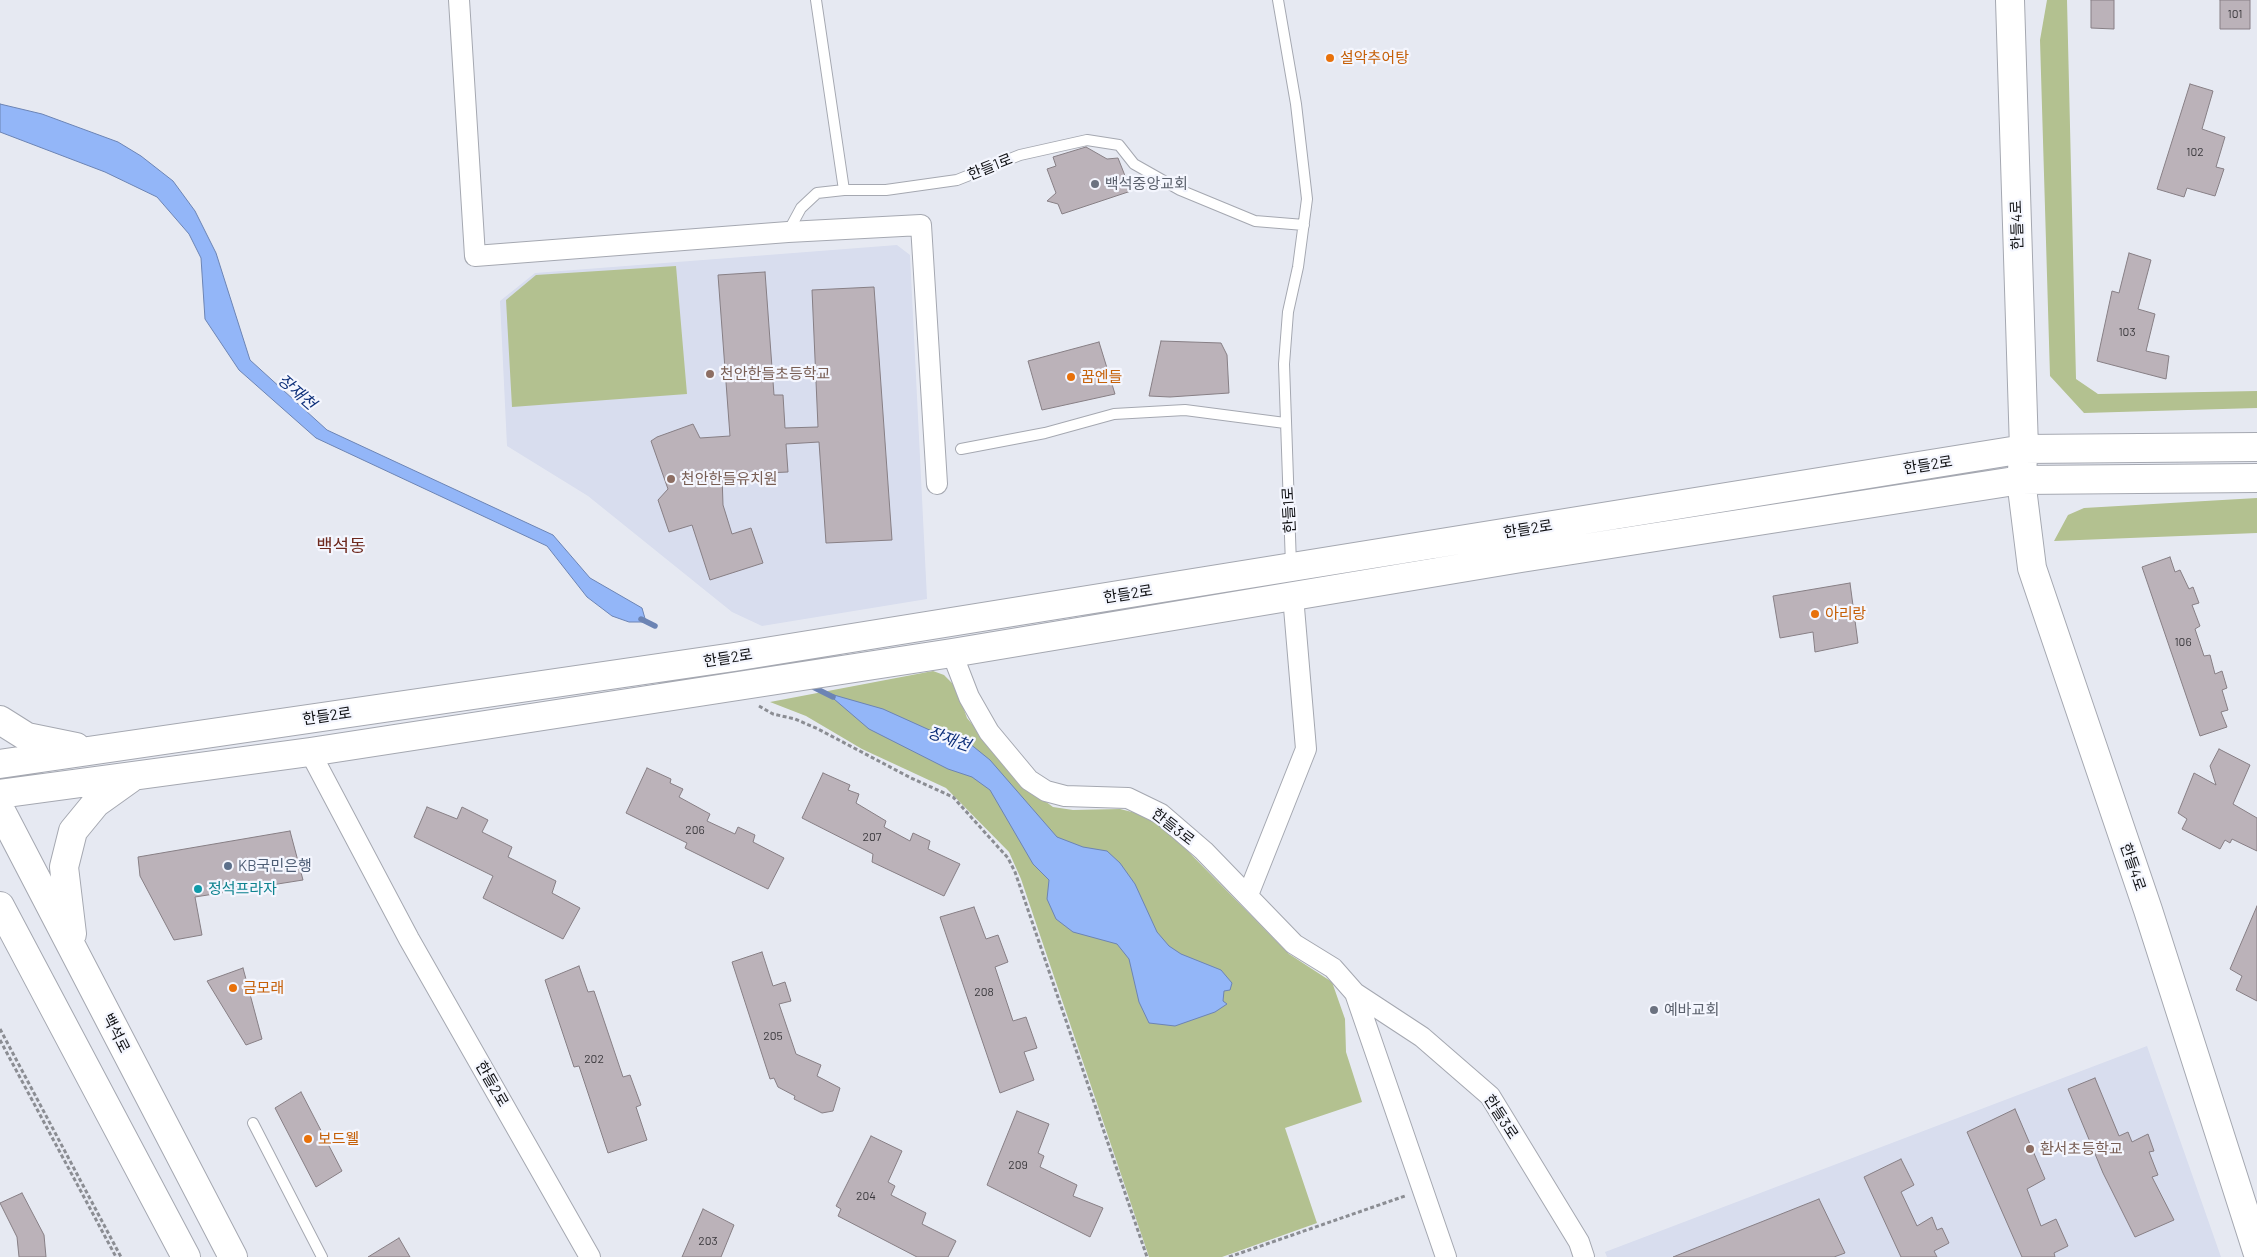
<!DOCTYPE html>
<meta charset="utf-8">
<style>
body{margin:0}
canvas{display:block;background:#e6e9f2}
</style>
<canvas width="2257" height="1257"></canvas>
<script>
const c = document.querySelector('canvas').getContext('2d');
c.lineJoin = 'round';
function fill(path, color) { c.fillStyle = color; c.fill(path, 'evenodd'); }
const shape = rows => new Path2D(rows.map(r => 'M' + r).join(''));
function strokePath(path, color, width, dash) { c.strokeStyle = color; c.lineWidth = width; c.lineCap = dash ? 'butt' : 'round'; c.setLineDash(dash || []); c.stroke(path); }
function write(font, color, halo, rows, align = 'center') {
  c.font = font + ' Barlow,"Noto Sans KR",sans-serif'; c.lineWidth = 4.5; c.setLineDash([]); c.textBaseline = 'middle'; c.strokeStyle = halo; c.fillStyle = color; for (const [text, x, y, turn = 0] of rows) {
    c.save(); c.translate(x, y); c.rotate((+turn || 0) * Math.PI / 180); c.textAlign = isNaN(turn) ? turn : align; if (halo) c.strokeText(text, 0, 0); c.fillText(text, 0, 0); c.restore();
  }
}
const built = shape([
 [897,245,910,255,927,599,762,626,732,612,588,496,507,446,500,301,535,273],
 [2147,1046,2221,1257,1607,1257,1605,1252]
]);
const green = shape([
 [2047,0,2067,0,2076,379,2098,394,2257,391,2257,408,2084,413,2050,376,2040,40],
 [676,266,687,394,512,407,506,300,536,275],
 [2257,498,2257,533,2054,541,2068,515,2084,508],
 [933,671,944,675,956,687,967,718,1023,785,1053,807,1073,810,1120,809,1144,815,1168,831,1289,954,1332,982,1345,1019,1346,1052,1362,1102,1285,1128,1317,1223,1222,1257,1149,1257,1021,879,1009,852,946,788,862,749,806,716,770,702]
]);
const water = shape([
 [0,104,42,114,118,142,141,156,173,181,195,211,216,253,250,360,327,430,553,535,590,578,642,608,646,622,629,622,612,616,587,597,547,546,316,438,239,370,205,319,201,258,189,234,157,197,105,172,0,132,0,104],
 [827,693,883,709,934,732,969,743,990,760,1057,837,1083,847,1107,851,1120,863,1135,884,1157,932,1169,946,1181,954,1221,970,1232,983,1230,990,1224,991,1223,1001,1227,1004,1215,1012,1175,1026,1149,1023,1139,1002,1129,959,1117,944,1073,932,1056,919,1047,899,1049,880,1033,864,990,790,972,777,948,769,869,729,827,693]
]);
const stream = shape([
 [641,619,655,626],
 [813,687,833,697]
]);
const building = shape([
 [2091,0,2114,0,2114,29,2091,28,2091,0],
 [2220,0,2250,0,2250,29,2220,29,2220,0],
 [2190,84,2213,91,2202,129,2225,137,2216,167,2224,169,2215,196,2187,188,2184,197,2157,189,2190,84],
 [1086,147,1107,159,1118,158,1131,191,1062,214,1058,204,1047,201,1056,193,1047,169,1056,166,1053,157,1086,147],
 [2129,253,2151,260,2138,309,2155,314,2146,351,2169,356,2166,379,2097,361,2112,291,2119,293,2129,253],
 [765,272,774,395,783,395,785,428,818,427,812,290,874,287,892,540,826,543,819,442,786,444,788,472,722,475,723,505,732,534,751,528,763,563,710,580,692,525,669,532,658,500,668,489,651,441,657,437,693,424,700,438,730,436,718,275,765,272],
 [1161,341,1221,343,1227,355,1229,393,1170,397,1149,396,1161,341],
 [1099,342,1115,394,1042,410,1028,361,1099,342],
 [2170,557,2175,572,2180,570,2189,589,2193,587,2199,603,2192,605,2200,626,2195,629,2204,656,2210,655,2215,674,2222,671,2227,688,2222,690,2228,710,2221,712,2227,727,2200,736,2142,567,2170,557],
 [1850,583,1858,643,1815,652,1813,632,1780,638,1773,596,1850,583],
 [2219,749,2250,765,2233,804,2257,818,2257,851,2232,839,2230,843,2225,840,2220,849,2182,829,2187,819,2178,813,2194,773,2216,785,2210,766,2219,749],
 [647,768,671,779,670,783,683,789,679,797,710,814,707,821,735,834,738,827,755,835,753,842,784,858,768,889,685,848,687,843,626,813,647,768],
 [823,773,850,785,848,790,859,794,856,803,886,821,884,827,910,841,913,833,930,841,928,849,960,864,944,896,872,862,873,854,802,818,823,773],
 [427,807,457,819,462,807,488,820,482,832,512,847,508,857,556,881,552,893,580,908,563,939,483,898,493,876,414,837,427,807],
 [290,831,303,880,195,897,202,935,174,940,140,876,138,857,290,831],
 [2257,906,2257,1001,2236,990,2242,976,2230,969,2257,906],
 [974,907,986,939,998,935,1008,962,995,967,1013,1021,1026,1017,1037,1048,1024,1052,1034,1080,1000,1093,940,917,974,907],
 [762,952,773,986,785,982,791,1001,779,1004,796,1054,821,1065,817,1076,840,1088,833,1111,822,1113,794,1099,795,1096,778,1087,774,1078,770,1079,732,962,762,952],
 [579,966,588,992,594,991,623,1077,630,1075,641,1105,636,1107,647,1140,608,1153,579,1066,574,1067,545,980,579,966],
 [243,968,262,1039,246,1045,207,981,243,968],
 [2095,1078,2119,1136,2128,1132,2132,1142,2148,1134,2154,1151,2149,1152,2158,1175,2152,1177,2174,1220,2135,1237,2103,1173,2068,1089,2095,1078],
 [301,1092,342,1171,316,1187,275,1108,301,1092],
 [2015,1109,2045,1179,2027,1189,2041,1226,2056,1219,2068,1246,2054,1253,2055,1257,2022,1257,1967,1132,2015,1109],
 [1017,1111,1049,1124,1038,1153,1044,1156,1040,1167,1077,1185,1073,1196,1103,1208,1090,1237,987,1185,1017,1111],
 [871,1136,902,1151,888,1182,895,1186,891,1195,926,1213,922,1224,956,1241,948,1257,917,1257,838,1216,841,1209,836,1206,871,1136],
 [1901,1159,1914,1185,1901,1192,1917,1226,1932,1217,1937,1230,1942,1228,1949,1243,1934,1251,1937,1257,1901,1257,1864,1177,1901,1159],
 [22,1193,44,1235,46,1257,19,1257,17,1237,0,1203,22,1193],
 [1819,1199,1845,1253,1834,1257,1673,1257,1819,1199],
 [703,1209,734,1225,721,1257,682,1257,703,1209],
 [399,1238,410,1257,368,1257,399,1238]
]);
const path = shape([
 [759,706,773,714,795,719,818,729,911,778,953,797,1008,858,1015,872,1147,1257],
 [0,1029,121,1257],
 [0,1040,116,1257],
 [1229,1257,1405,1196]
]);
const lane = shape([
 [816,0,844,190,886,190,957,180,1020,155,1087,140,1119,145,1134,164,1180,190,1255,221,1304,225],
 [1278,0,1296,104,1307,199,1298,267,1288,312,1284,364,1291,565],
 [788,232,801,208,817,193,844,190],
 [961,449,1045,433,1114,414,1185,410,1285,423],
 [253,1123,322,1257]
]);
const street = shape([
 [459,0,475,256,788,232,921,225,937,484],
 [952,653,969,697,989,732,1029,780,1046,791,1065,796,1128,798,1161,814,1204,851,1294,944,1333,968,1355,993,1422,1037,1490,1096,1579,1242,1584,1257],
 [310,752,409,939,590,1257],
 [1248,895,1306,749,1293,596],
 [1355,993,1446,1257]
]);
const secondary = shape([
 [2010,0,2024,449,2021,480,2032,568,2148,910,2257,1251],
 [0,720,27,737,76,747],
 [0,764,734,657,2024,449,2257,447],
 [0,794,310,752,952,653,1521,558,2021,480,2257,478],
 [0,809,233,1257],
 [0,906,186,1257],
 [72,934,64,867,73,831,96,803,131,778]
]);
const markers = [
 [1330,58,5,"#e8710a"],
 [1095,184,5,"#6b7280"],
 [710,374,5,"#8d6e63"],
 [1071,377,5,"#e8710a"],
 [671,479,5,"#8d6e63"],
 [1815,614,5,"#e8710a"],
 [228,866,5,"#5c6f8a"],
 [198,889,5,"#0f9aa8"],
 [233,988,5,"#e8710a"],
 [1654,1010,5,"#6b7280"],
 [308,1139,5,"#e8710a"],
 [2030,1149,5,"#8d6e63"]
];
const numberNames = [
 ["101",2235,14],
 ["102",2195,152],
 ["103",2127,332],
 ["106",2183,642],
 ["206",695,830],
 ["207",872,837],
 ["208",984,992],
 ["205",773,1036],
 ["202",594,1059],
 ["209",1018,1165],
 ["204",866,1196],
 ["203",708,1241]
];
const foodNames = [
 ["설악추어탕",1340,58],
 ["꿈엔들",1081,377],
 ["아리랑",1825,614],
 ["금모래",243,988],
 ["보드웰",318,1139]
];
const streetNames = [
 ["한들1로",990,167,-22],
 ["한들4로",2017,225,-92],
 ["한들2로",1928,465,-9],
 ["한들1로",1289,510,-93],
 ["한들2로",1528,529,-9],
 ["한들2로",1128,594,-9],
 ["한들2로",728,658,-9],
 ["한들2로",327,716,-8],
 ["한들3로",1173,827,38],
 ["한들4로",2133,867,71],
 ["백석로",116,1033,63],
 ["한들2로",492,1084,60],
 ["한들3로",1501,1117,57]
];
const worshipNames = [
 ["백석중앙교회",1105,184],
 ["예바교회",1664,1010]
];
const educationNames = [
 ["천안한들초등학교",720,374],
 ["천안한들유치원",681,479],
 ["환서초등학교",2040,1149]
];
const serviceNames = [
 ["KB국민은행",238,866]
];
const cultureNames = [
 ["정석프라자",208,889]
];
const waterNames = [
 ["장재천",297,392,41],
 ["장재천",949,739,19]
];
const quarterNames = [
 ["백석동",341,546]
];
fill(built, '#d8ddee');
fill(green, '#b3c190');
fill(water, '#93b6f8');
strokePath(water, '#6c84b4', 1);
strokePath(stream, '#6c84b4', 5.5);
fill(building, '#bbb2b9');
strokePath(building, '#877f85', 1);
strokePath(lane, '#a5a8b1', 12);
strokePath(street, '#a5a8b1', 22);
strokePath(secondary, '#a5a8b1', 30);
strokePath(path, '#8b8d93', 3, [4, 2.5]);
strokePath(lane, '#fff', 10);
strokePath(street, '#fff', 20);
strokePath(secondary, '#fff', 28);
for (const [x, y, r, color] of markers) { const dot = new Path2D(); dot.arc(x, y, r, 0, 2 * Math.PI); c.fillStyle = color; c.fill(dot); strokePath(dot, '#f4f6fe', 2); }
write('12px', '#3b393d', null, numberNames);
write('15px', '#c56008', '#f4f6fe', foodNames, 'left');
write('15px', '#101114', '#f4f6fe', streetNames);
write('15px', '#5b616d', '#f4f6fe', worshipNames, 'left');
write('15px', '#785e54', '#f4f6fe', educationNames, 'left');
write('15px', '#4e5e75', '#f4f6fe', serviceNames, 'left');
write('15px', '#0d838f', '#f4f6fe', cultureNames, 'left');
write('italic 16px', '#0e307a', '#f4f6fe', waterNames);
write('18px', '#6e291e', '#f4f6fe', quarterNames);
</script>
